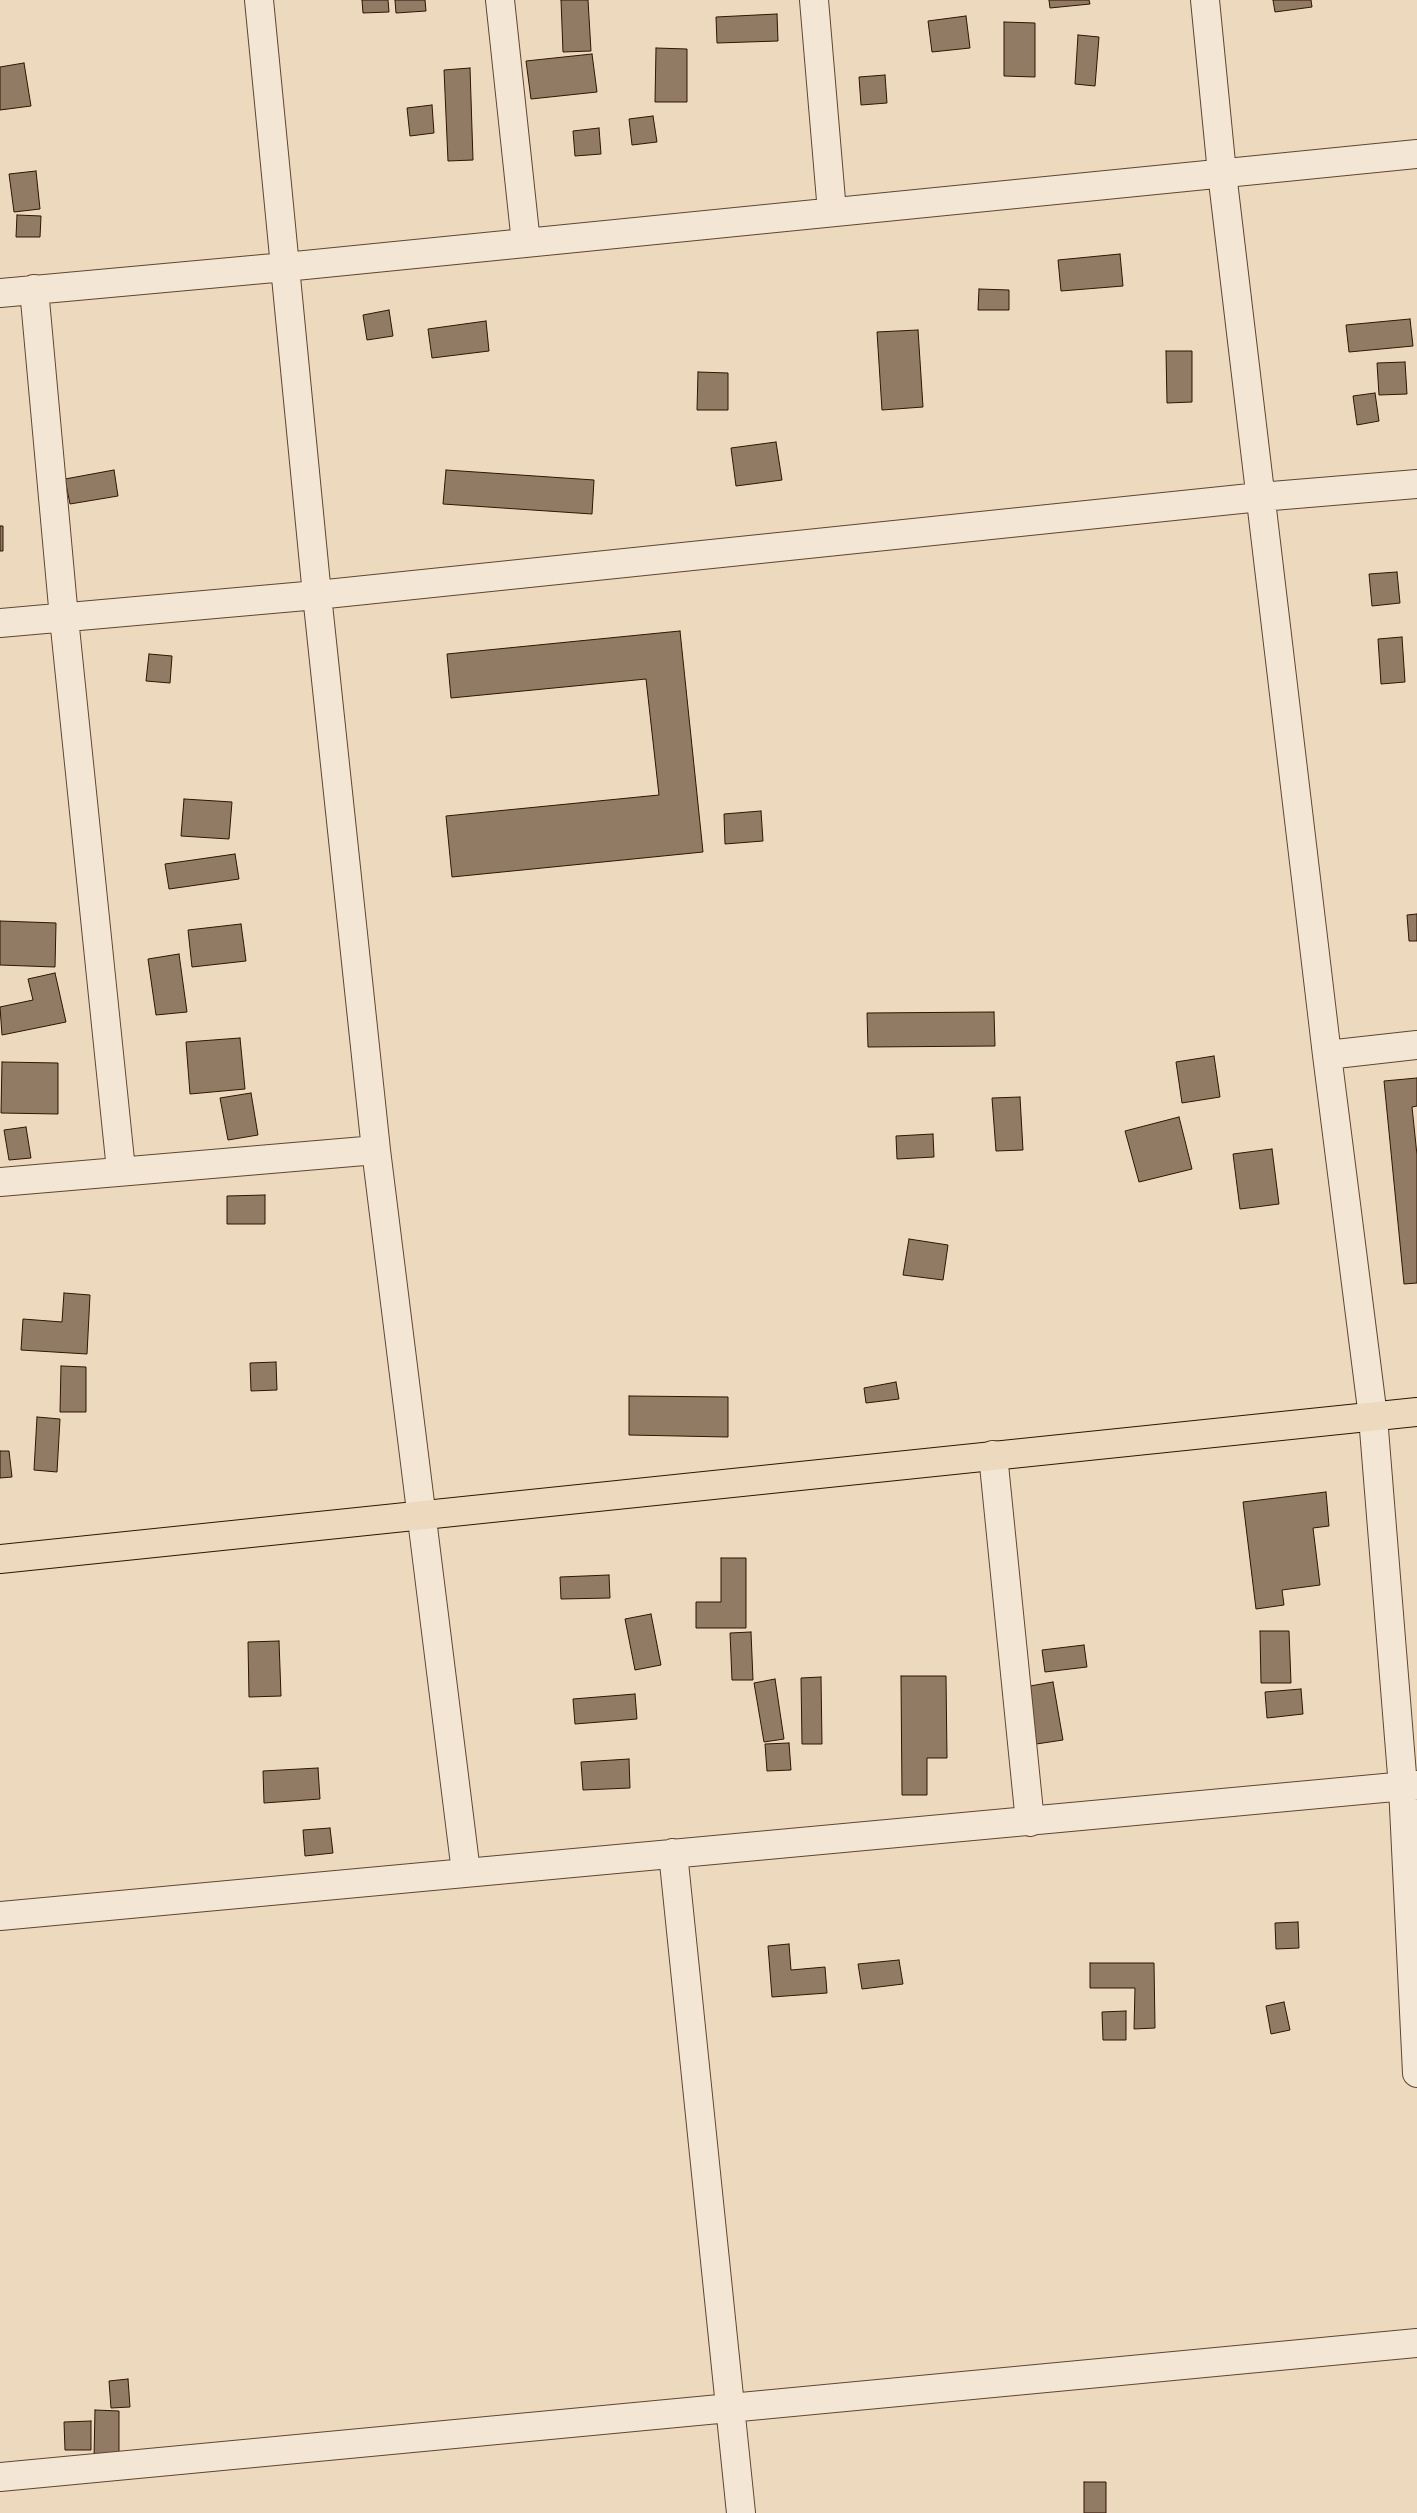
<!DOCTYPE html>
<style>
body{margin:0}
canvas{display:block;background:#ecd9be}
</style>
<canvas width="1417" height="2513"></canvas>
<script>
const c = document.querySelector('canvas').getContext('2d');
c.lineJoin = 'round';
function fill(path, color) { c.fillStyle = color; c.fill(path, 'evenodd'); }
const shape = rows => new Path2D(rows.map(r => 'M' + r).join(''));
function strokePath(path, color, width, dash) { c.strokeStyle = color; c.lineWidth = width; c.lineCap = dash ? 'butt' : 'round'; c.setLineDash(dash || []); c.stroke(path); }
const building = shape([
 [362,0,388,0,389,12,363,13,362,0],
 [395,0,425,0,426,11,396,13,395,0],
 [561,0,588,0,591,51,563,52,561,0],
 [1049,0,1089,0,1090,4,1050,8,1049,0],
 [1273,0,1311,0,1312,7,1275,12,1273,0],
 [777,14,778,41,717,43,716,17,777,14],
 [966,16,970,48,932,52,928,21,966,16],
 [1004,22,1035,23,1035,77,1004,76,1004,22],
 [1078,35,1099,37,1095,86,1075,84,1078,35],
 [656,48,687,49,687,102,655,102,656,48],
 [592,54,597,92,531,99,526,61,592,54],
 [24,63,31,106,0,110,0,67,24,63],
 [470,68,473,160,448,161,444,70,470,68],
 [885,75,887,103,861,105,859,77,885,75],
 [432,105,434,133,410,136,407,108,432,105],
 [653,116,657,142,632,145,629,119,653,116],
 [599,128,601,154,575,156,573,131,599,128],
 [36,171,40,209,14,212,9,174,36,171],
 [17,215,41,216,40,237,16,237,17,215],
 [1120,254,1123,286,1061,291,1058,260,1120,254],
 [979,289,1009,290,1009,310,978,310,979,289],
 [389,310,393,336,367,340,363,315,389,310],
 [1410,319,1413,346,1349,352,1346,325,1410,319],
 [486,321,489,351,432,358,428,329,486,321],
 [918,330,923,407,882,410,877,332,918,330],
 [1166,351,1192,351,1192,402,1167,403,1166,351],
 [1405,362,1407,394,1379,395,1377,363,1405,362],
 [698,372,728,373,728,410,697,410,698,372],
 [1375,393,1379,421,1357,425,1353,396,1375,393],
 [776,442,782,480,736,486,731,448,776,442],
 [114,470,118,496,70,504,65,479,114,470],
 [446,470,594,480,592,514,443,504,446,470],
 [0,526,3,526,3,551,0,551,0,526],
 [1397,572,1400,603,1372,606,1369,574,1397,572],
 [680,631,703,852,452,877,446,816,659,795,646,679,451,698,447,654,680,631],
 [1402,637,1405,682,1381,684,1378,639,1402,637],
 [149,654,172,656,170,683,146,681,149,654],
 [184,799,232,802,229,839,181,836,184,799],
 [761,811,763,841,725,844,724,814,761,811],
 [235,854,239,879,169,889,165,864,235,854],
 [1417,914,1417,941,1409,941,1407,915,1417,914],
 [0,921,56,923,55,967,0,965,0,921],
 [241,924,246,961,192,967,188,930,241,924],
 [179,954,187,1012,156,1015,148,959,179,954],
 [55,973,66,1022,2,1035,0,1007,33,1000,28,979,55,973],
 [994,1012,995,1046,868,1047,867,1013,994,1012],
 [240,1038,245,1089,190,1094,186,1042,240,1038],
 [1214,1056,1220,1097,1182,1103,1176,1062,1214,1056],
 [2,1062,58,1063,58,1114,1,1113,2,1062],
 [1417,1078,1417,1106,1412,1107,1417,1155,1417,1283,1404,1284,1384,1081,1417,1078],
 [251,1093,258,1135,228,1140,220,1098,251,1093],
 [1020,1097,1023,1150,996,1151,992,1098,1020,1097],
 [1179,1117,1192,1169,1139,1182,1125,1131,1179,1117],
 [26,1127,31,1158,9,1160,4,1130,26,1127],
 [933,1134,934,1157,897,1159,896,1136,933,1134],
 [1272,1149,1279,1204,1240,1209,1233,1154,1272,1149],
 [265,1195,265,1224,227,1224,227,1196,265,1195],
 [909,1239,948,1245,943,1280,903,1275,909,1239],
 [64,1293,90,1295,87,1354,21,1350,23,1319,62,1322,64,1293],
 [276,1362,277,1390,251,1391,250,1363,276,1362],
 [61,1366,86,1367,86,1412,60,1412,61,1366],
 [896,1382,899,1399,866,1403,864,1388,896,1382],
 [629,1396,728,1397,728,1437,629,1435,629,1396],
 [37,1417,60,1419,57,1472,34,1470,37,1417],
 [0,1451,9,1451,12,1477,0,1478,0,1451],
 [1326,1492,1329,1526,1313,1528,1320,1585,1282,1590,1284,1605,1256,1609,1243,1502,1326,1492],
 [721,1558,746,1558,746,1628,696,1628,696,1602,721,1602,721,1558],
 [609,1575,610,1598,561,1599,560,1577,609,1575],
 [651,1614,661,1665,635,1670,625,1619,651,1614],
 [1260,1631,1289,1631,1291,1683,1261,1683,1260,1631],
 [751,1632,753,1680,732,1680,730,1633,751,1632],
 [279,1641,281,1696,249,1697,248,1642,279,1641],
 [1084,1645,1087,1667,1045,1672,1042,1650,1084,1645],
 [901,1676,946,1676,947,1758,927,1758,927,1795,902,1795,901,1676],
 [821,1677,822,1744,802,1744,801,1678,821,1677],
 [775,1679,784,1739,764,1742,754,1683,775,1679],
 [1053,1682,1063,1740,1023,1746,1013,1689,1053,1682],
 [1301,1689,1303,1714,1267,1718,1265,1692,1301,1689],
 [635,1694,637,1719,575,1724,573,1699,635,1694],
 [789,1743,791,1770,767,1771,765,1744,789,1743],
 [629,1759,630,1788,583,1790,581,1762,629,1759],
 [318,1768,320,1799,264,1803,263,1771,318,1768],
 [330,1828,333,1853,305,1856,303,1830,330,1828],
 [1298,1922,1299,1948,1276,1949,1275,1923,1298,1922],
 [789,1944,791,1970,825,1967,827,1993,772,1997,768,1946,789,1944],
 [899,1960,903,1984,862,1989,858,1964,899,1960],
 [1090,1963,1154,1963,1155,2028,1134,2029,1135,1988,1090,1988,1090,1963],
 [1284,2002,1290,2030,1271,2034,1266,2006,1284,2002],
 [1126,2011,1126,2040,1103,2040,1102,2012,1126,2011],
 [128,2379,130,2407,111,2408,109,2381,128,2379],
 [95,2410,119,2411,119,2458,94,2458,95,2410],
 [91,2421,91,2450,65,2450,64,2422,91,2421],
 [1084,2482,1106,2482,1106,2513,1084,2513,1084,2482]
]);
const minor = shape([
 [259,0,317,595,376,1150,466,1872],
 [500,0,526,243],
 [814,0,832,212],
 [1205,0,1222,173,1327,1055,1373,1417,1403,1787,1417,2073],
 [34,289,64,618,121,1170],
 [0,293,285,267,1417,154],
 [0,623,317,595,1260,497,1417,484],
 [1327,1055,1417,1045],
 [0,1182,376,1150],
 [993,1455,1030,1822],
 [673,1853,741,2513],
 [0,1916,1417,1785],
 [0,2477,1417,2343]
]);
const major = shape([
 [0,1559,1417,1412]
]);
fill(building, '#927b64');
strokePath(building, '#301502', 1);
strokePath(minor, '#5f4631', 30);
strokePath(major, '#301502', 30);
strokePath(minor, '#f3e6d5', 28);
strokePath(major, '#ecd9be', 28);
</script>
